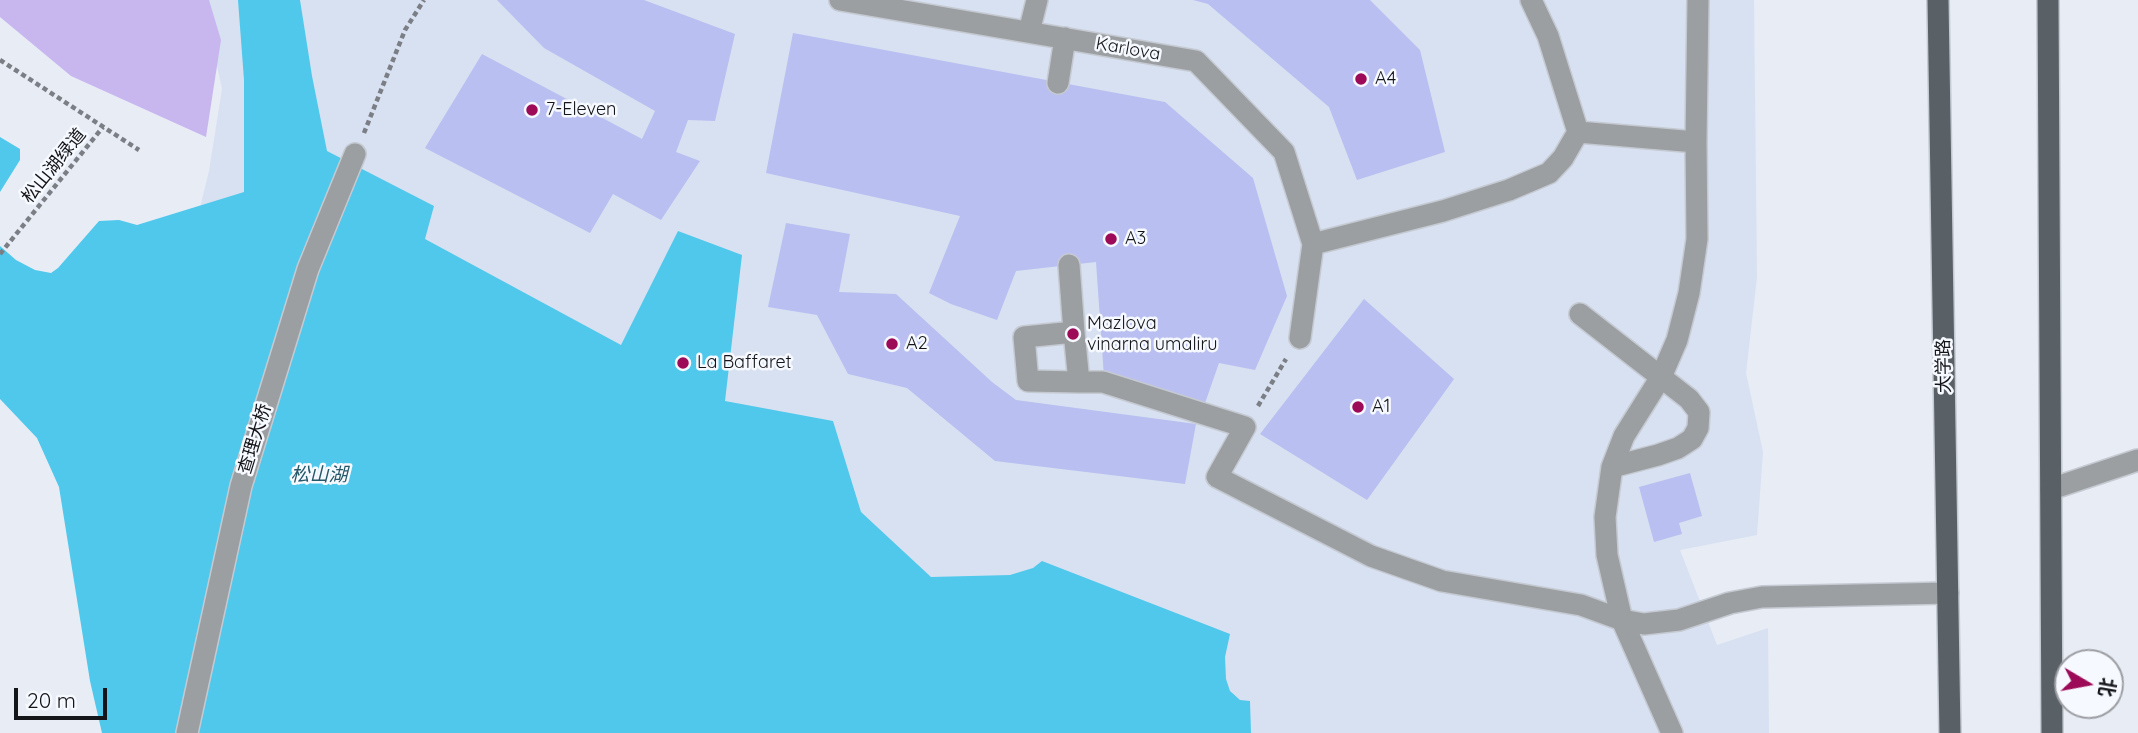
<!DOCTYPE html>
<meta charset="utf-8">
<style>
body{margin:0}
#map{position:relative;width:2138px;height:733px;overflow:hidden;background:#e7ecf5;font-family:Quicksand,"Noto Sans SC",sans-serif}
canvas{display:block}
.north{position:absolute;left:2054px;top:649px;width:70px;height:70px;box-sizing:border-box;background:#f6f9ff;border:2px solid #9c9ea3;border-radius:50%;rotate:100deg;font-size:19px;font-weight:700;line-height:28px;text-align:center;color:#141518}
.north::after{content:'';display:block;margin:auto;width:24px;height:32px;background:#9c0a58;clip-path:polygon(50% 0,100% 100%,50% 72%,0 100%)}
.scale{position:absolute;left:14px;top:688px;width:93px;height:32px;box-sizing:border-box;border:4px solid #141518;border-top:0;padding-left:9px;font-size:21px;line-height:24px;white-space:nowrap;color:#141518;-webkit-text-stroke:5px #f6f9ff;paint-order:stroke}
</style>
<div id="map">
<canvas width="2138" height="733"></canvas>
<div class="north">北</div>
<div class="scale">20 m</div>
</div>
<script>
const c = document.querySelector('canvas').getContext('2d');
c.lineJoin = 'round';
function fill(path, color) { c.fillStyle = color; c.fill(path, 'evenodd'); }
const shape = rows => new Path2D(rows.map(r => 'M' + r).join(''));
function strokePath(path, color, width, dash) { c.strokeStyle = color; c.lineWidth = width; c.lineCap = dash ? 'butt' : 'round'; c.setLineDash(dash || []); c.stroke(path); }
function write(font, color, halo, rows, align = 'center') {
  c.font = font + ' Quicksand,"Noto Sans SC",sans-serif'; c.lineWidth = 5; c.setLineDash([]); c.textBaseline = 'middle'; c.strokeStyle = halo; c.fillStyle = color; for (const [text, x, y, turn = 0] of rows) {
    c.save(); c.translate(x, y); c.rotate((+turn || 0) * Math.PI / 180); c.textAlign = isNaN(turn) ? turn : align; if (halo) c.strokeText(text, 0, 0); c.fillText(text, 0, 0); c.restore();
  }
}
const built = shape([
 [203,0,1754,0,1757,277,1746,373,1763,452,1757,535,1680,550,1717,645,1768,628,1769,733,123,733,141,451,209,171,222,89]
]);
const green = shape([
 [0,0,209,0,221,40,206,137,71,76,0,17]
]);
const water = shape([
 [238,0,300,0,312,76,327,151,434,206,425,239,621,345,678,231,742,255,725,401,833,421,861,512,931,577,1010,575,1033,568,1042,561,1230,634,1225,657,1226,679,1230,691,1240,700,1250,701,1251,733,102,733,90,681,59,487,37,438,0,399,0,246,16,260,35,270,51,273,58,268,99,221,119,220,137,225,244,192,244,80],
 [0,137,20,149,20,160,0,192]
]);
const building = shape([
 [497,0,644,0,735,34,715,121,688,120,676,152,700,161,661,220,613,194,590,233,425,148,482,54,642,139,655,111,544,48],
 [1193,0,1370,0,1420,50,1445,152,1357,180,1329,107,1208,4],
 [793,33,1165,102,1253,178,1287,296,1255,370,1219,363,1204,406,1104,377,1096,262,1016,271,997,320,951,304,929,293,960,216,766,173],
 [786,223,850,234,839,292,896,294,992,382,1016,400,1196,424,1185,484,995,461,907,388,848,374,817,315,768,307],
 [1364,299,1454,379,1367,500,1260,434],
 [1690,473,1702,516,1679,523,1682,534,1654,542,1639,487]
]);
const path = shape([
 [0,60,139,150],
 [364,133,405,30,424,0],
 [0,254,103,127],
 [1258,406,1286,359]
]);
const minor = shape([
 [840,0,1196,61,1284,152,1313,244,1300,338],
 [1029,32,1037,0],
 [1058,83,1065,38],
 [1578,132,1696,142],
 [1313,244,1443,211,1509,190,1549,173,1563,158,1578,132,1548,36,1531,0],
 [1069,265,1074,332],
 [1580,314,1689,399,1699,412,1698,428,1692,439,1678,448,1658,455,1612,467],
 [1079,382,1074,332,1024,337,1028,381,1079,382,1103,382,1245,427,1217,477,1371,556,1442,581,1581,605,1622,620,1644,624,1679,620,1730,603,1762,597,1948,593],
 [2051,489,2138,460],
 [187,733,241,486,308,269,355,154],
 [1672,733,1622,620,1607,555,1605,517,1612,467,1624,436,1661,377,1677,340,1689,293,1697,239,1696,142,1698,0]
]);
const major = shape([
 [1938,0,1950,733],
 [2048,0,2052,733]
]);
const markers = [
 [1361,79,7,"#9c0a58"],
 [532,110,7,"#9c0a58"],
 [1111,239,7,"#9c0a58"],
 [1073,334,7,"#9c0a58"],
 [892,344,7,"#9c0a58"],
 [683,363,7,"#9c0a58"],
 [1358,407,7,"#9c0a58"]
];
const streetNames = [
 ["Karlova",1128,49,10],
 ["松山湖绿道",54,166,-51],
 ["大学路",1944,366,-91],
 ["查理大桥",255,439,-73]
];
const poiNames = [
 ["A4",1375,79],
 ["7-Eleven",546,110],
 ["A3",1125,239],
 ["Mazlova",1087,324],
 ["vinarna umaliru",1087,345],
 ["A2",906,344],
 ["La Baffaret",697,363],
 ["A1",1372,407]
];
const waterNames = [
 ["松山湖",319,475]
];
fill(built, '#d8e1f1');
fill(green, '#c8b6ef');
fill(water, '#4fc8ec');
fill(building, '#b9bff1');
strokePath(minor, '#c5cad2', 24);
strokePath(major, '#c5cad2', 24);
strokePath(path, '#7b7e84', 4.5, [5, 3.5]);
strokePath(minor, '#9c9fa2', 21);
strokePath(major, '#5a6166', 21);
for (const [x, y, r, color] of markers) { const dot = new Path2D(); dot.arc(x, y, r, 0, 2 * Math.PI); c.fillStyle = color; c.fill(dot); strokePath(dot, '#f6f9ff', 2.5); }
write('18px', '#141518', '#f6f9ff', streetNames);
write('18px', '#141518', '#f6f9ff', poiNames, 'left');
write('italic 19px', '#265868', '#f6f9ff', waterNames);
</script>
